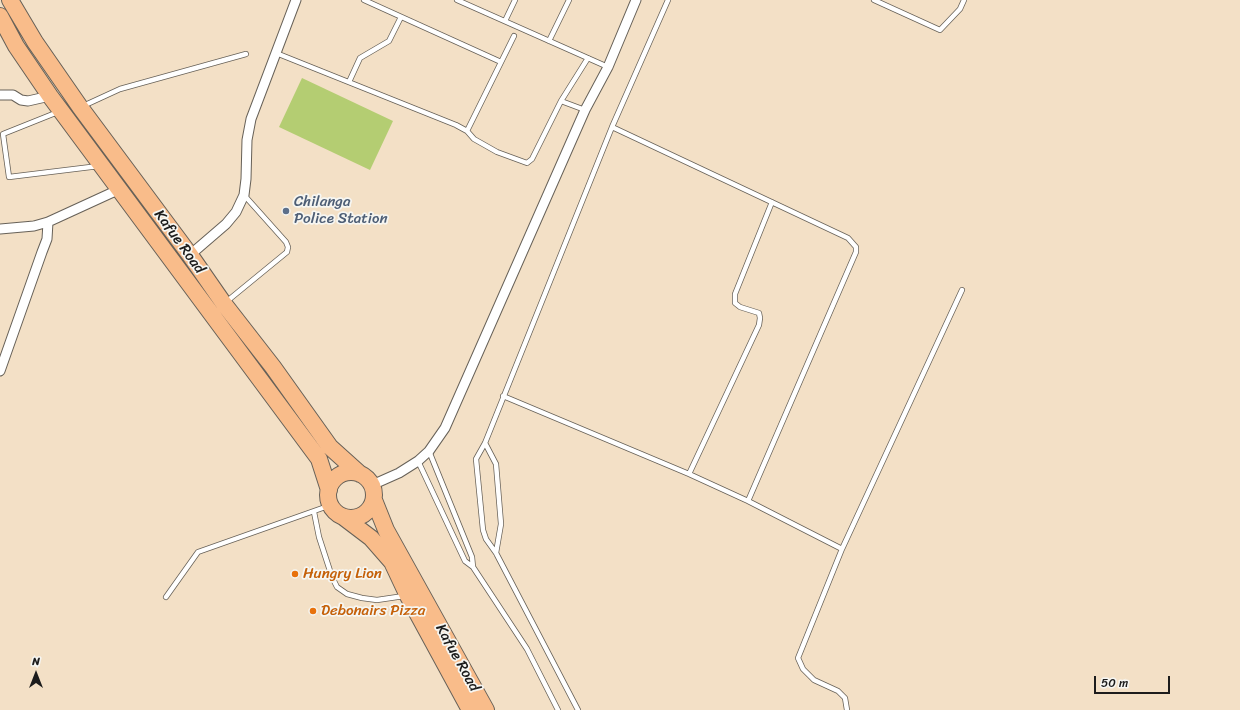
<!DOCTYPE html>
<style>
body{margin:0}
#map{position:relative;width:1240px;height:710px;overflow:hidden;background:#f3e0c6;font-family:Sriracha,sans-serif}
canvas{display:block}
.north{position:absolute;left:16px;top:654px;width:40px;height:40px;-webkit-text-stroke:3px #f6f6f2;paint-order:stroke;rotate:0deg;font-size:11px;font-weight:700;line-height:16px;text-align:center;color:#1c1c1c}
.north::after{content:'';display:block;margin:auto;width:14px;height:18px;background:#1c1c1c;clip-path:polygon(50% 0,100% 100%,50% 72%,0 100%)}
.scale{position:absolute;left:1094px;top:676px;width:76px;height:18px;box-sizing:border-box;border:2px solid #1c1c1c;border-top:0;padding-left:5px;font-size:12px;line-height:14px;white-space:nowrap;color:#1c1c1c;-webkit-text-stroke:3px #f6f6f2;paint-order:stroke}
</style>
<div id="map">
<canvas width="1240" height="710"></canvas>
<div class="north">N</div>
<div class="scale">50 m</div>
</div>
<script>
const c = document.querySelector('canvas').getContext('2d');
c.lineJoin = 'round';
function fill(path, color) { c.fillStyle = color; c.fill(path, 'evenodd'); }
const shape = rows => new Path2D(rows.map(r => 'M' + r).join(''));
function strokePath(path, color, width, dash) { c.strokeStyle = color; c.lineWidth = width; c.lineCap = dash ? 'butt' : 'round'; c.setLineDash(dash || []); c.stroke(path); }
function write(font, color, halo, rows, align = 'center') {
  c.font = font + ' Sriracha,sans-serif'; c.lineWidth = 3.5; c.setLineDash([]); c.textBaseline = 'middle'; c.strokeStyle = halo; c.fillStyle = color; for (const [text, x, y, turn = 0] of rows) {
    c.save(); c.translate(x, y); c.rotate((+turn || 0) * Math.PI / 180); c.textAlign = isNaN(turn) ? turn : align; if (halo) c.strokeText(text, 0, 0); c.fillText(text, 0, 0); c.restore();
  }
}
const green = shape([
 [302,78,393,121,370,170,279,127]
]);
const service = shape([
 [364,0,501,62],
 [457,0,608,67],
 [874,0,940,30,960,9,964,0],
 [505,21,515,0],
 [549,41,569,0],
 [276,53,456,125,467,131,474,139,497,152,527,163,532,159,561,101,588,58],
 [349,82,360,58,389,41,401,17],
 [561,101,585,110],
 [83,106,120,89,246,54],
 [58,112,3,134,9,177,99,166],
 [612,127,848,238,856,247,856,252,748,501],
 [467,131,514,36],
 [226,302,287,252,288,247,286,242,244,195],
 [503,396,689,474,748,501,842,549,798,658,803,669,814,680,838,691,845,698,847,710],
 [485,443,496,464,501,524,496,553],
 [429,451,472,557,473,567],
 [418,461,465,561,473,567,527,649,558,710],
 [689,474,759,325,760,318,759,313,740,307,735,303,735,294,772,202],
 [314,512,319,537,332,577,337,587,347,594,362,598,377,600,404,596],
 [842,549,962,290],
 [166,597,198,552,331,505],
 [578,710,496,553,486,539,483,530,476,459,485,443,612,127,668,0]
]);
const minor = shape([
 [0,95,13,95,21,100,28,101,50,96],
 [0,229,34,226,48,222,120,189],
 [190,255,226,224,236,212,244,195,246,179,247,140,251,119,296,0],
 [0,371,42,252,47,239,48,222],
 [372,485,399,473,418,461,429,451,445,428,585,110,608,67,636,0]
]);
const trunk = shape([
 [10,0,35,42,80,107,190,255,224,304,273,367,330,447,360,474],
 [0,16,16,46,50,96,319,459,329,490],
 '328 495a23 23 0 1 1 46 0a23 23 0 1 1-46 0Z',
 [374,500,386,530,486,710],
 [342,516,371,538,392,562,408,596,470,710]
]);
const markers = [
 [286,211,4,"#5c6f8a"],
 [295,574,4,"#e8710a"],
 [313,611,4,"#e8710a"]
];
const serviceNames = [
 ["Chilanga",294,202],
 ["Police Station",294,219]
];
const streetNames = [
 ["Kafue Road",179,242,54],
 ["Kafue Road",457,658,61]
];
const foodNames = [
 ["Hungry Lion",303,574],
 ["Debonairs Pizza",321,611]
];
fill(green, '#b4cd72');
strokePath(service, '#676158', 6);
strokePath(minor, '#676158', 11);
strokePath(trunk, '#676158', 18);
strokePath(service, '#fff', 4.5);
strokePath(minor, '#fff', 9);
strokePath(trunk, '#f9bc8a', 16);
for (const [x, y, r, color] of markers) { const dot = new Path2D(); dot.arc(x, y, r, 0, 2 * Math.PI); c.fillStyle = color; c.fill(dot); strokePath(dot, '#f6f6f2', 1.5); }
write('15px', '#4e5e75', '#f6f6f2', serviceNames, 'left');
write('15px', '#1c1c1c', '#f6f6f2', streetNames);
write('15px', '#c56008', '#f6f6f2', foodNames, 'left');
</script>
